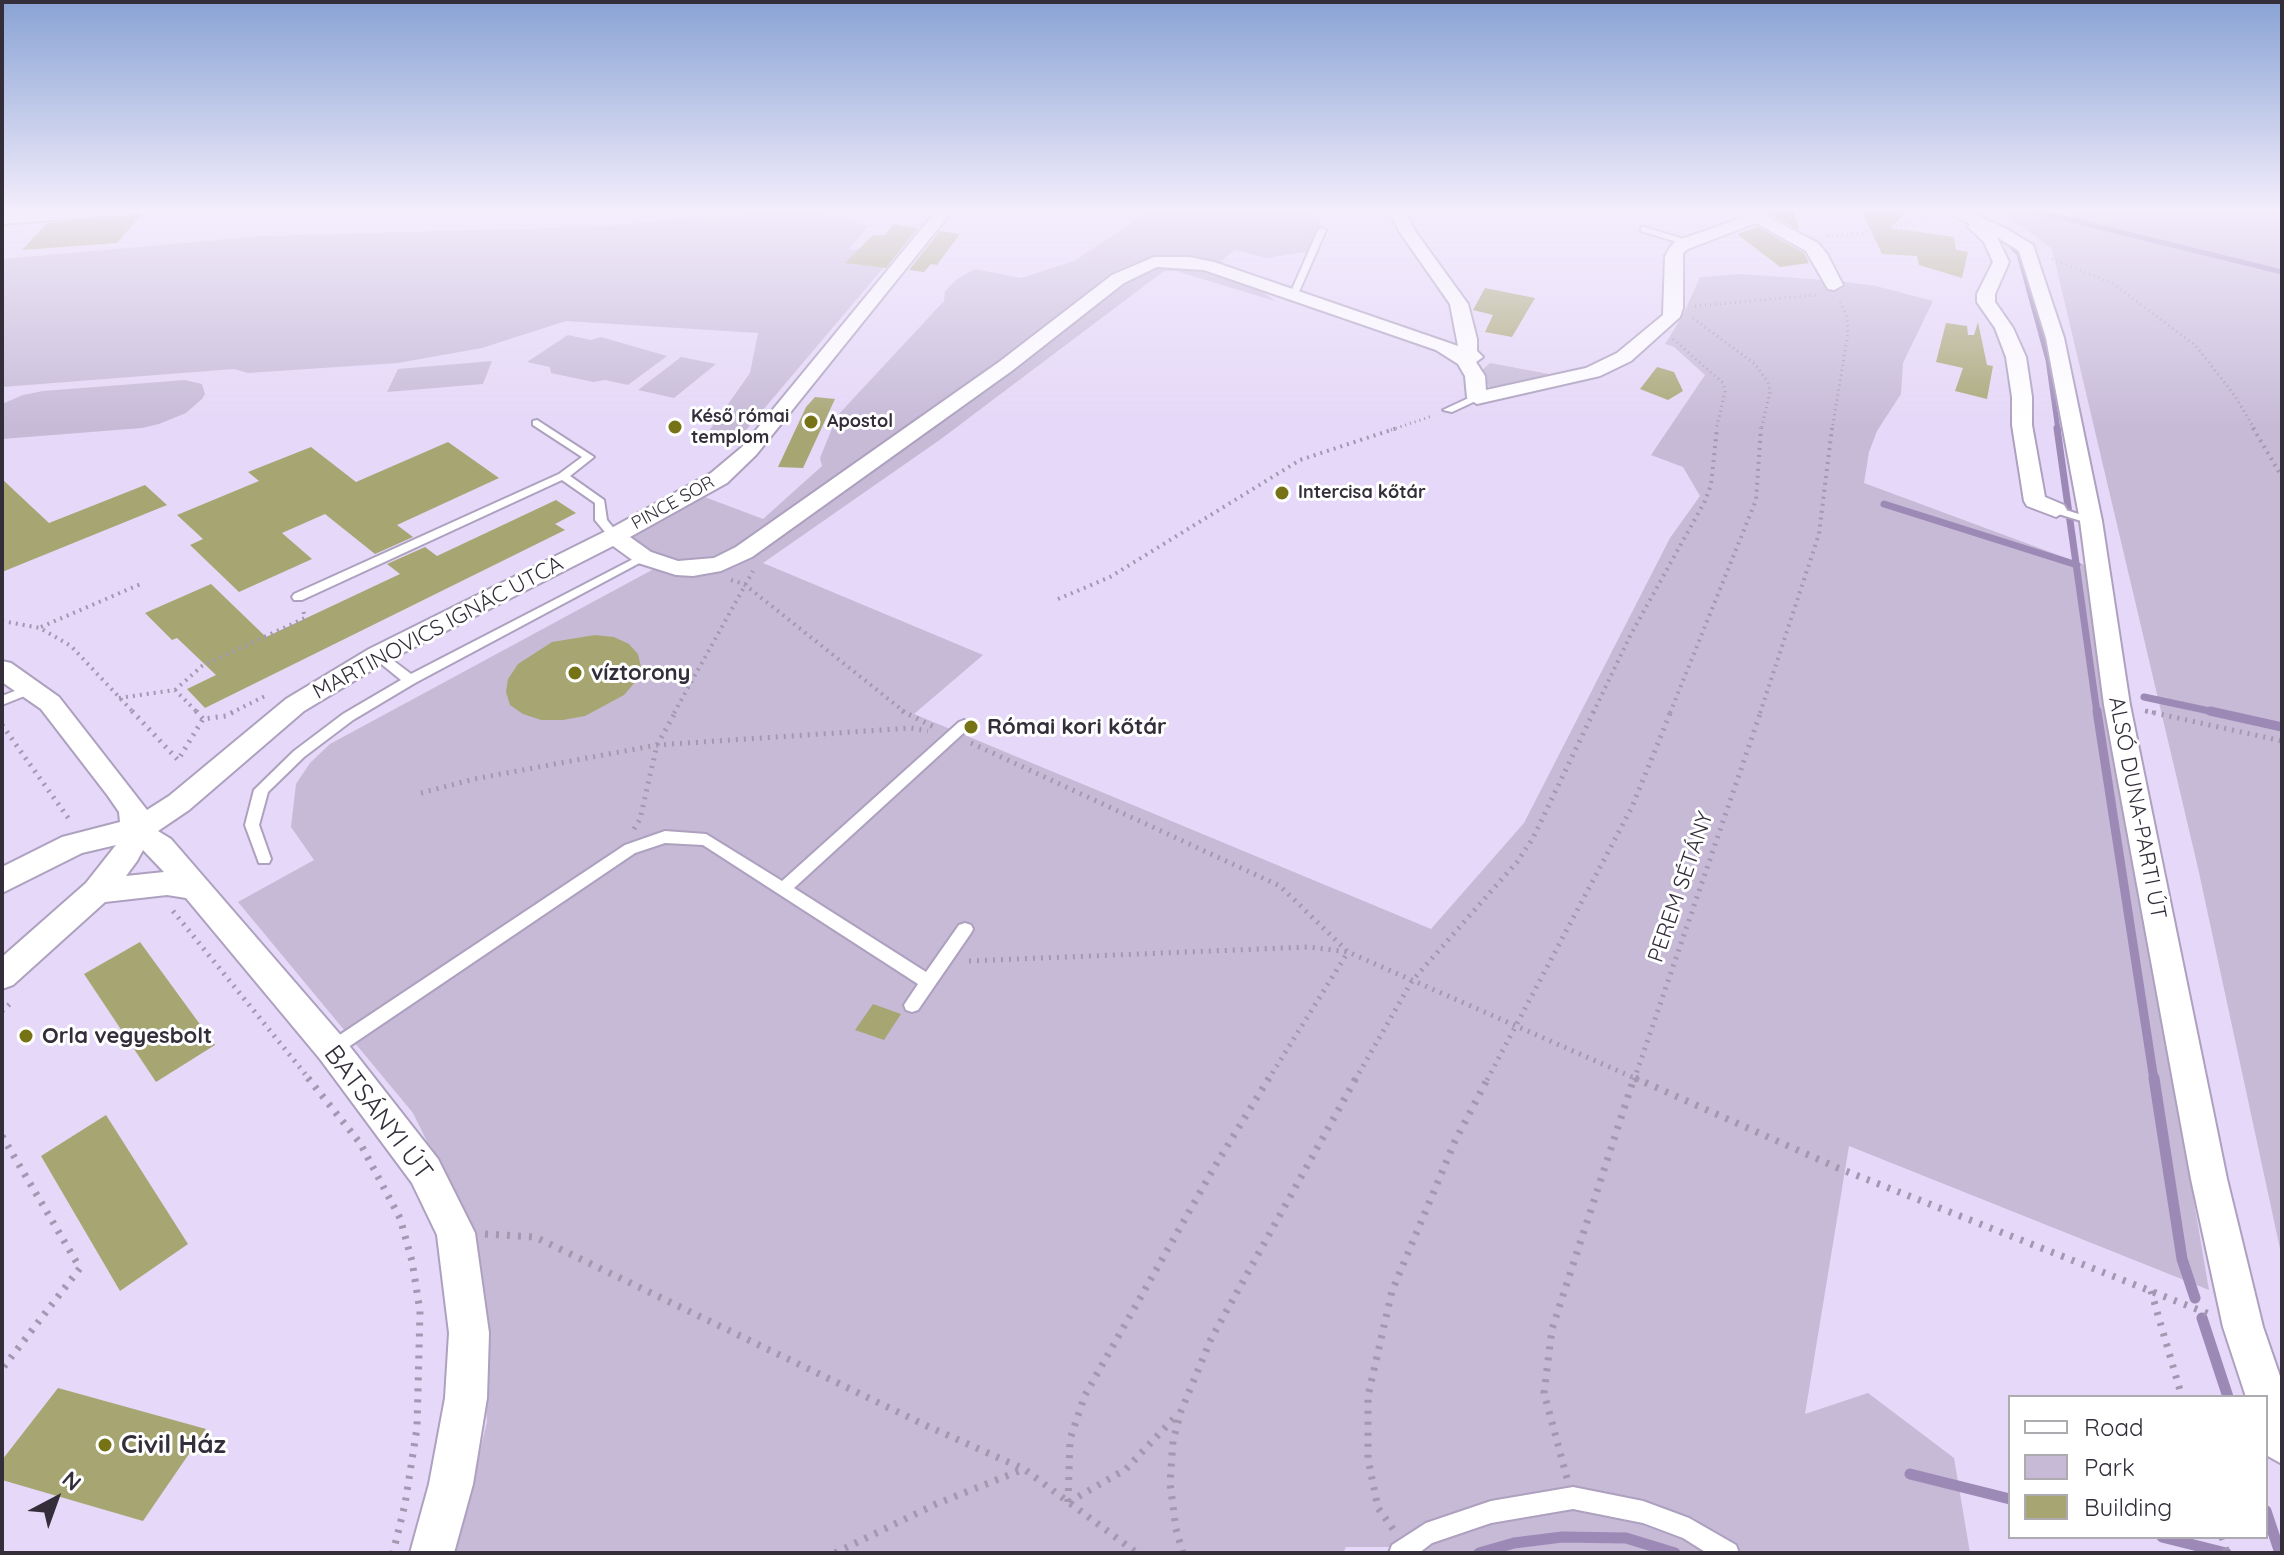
<!DOCTYPE html>
<meta charset="utf-8">
<style>
body{margin:0}
#map{position:relative;width:2284px;height:1555px;overflow:hidden;background:#e5d8f8;font-family:Quicksand,sans-serif}
canvas{display:block}
.frame{position:absolute;inset:0;border:4px solid #332e3a;pointer-events:none}
.legend{position:absolute;left:2008px;top:1395px;width:260px;height:144px;box-sizing:border-box;background:#fff;border:2px solid #adabb0;margin:0;padding:10px 14px;list-style:none;font-size:24px;color:#332e3a}
.legend li{display:flex;align-items:center;gap:16px;height:40px}
.legend b{width:40px;border:2px solid #adabb0}
.north{position:absolute;left:16px;top:1459px;width:80px;height:80px;-webkit-text-stroke:6px #fff;paint-order:stroke;rotate:41deg;font-size:22px;font-weight:700;line-height:32px;text-align:center;color:#332e3a}
.north::after{content:'';display:block;margin:auto;width:28px;height:36px;background:#332e3a;clip-path:polygon(50% 0,100% 100%,50% 72%,0 100%)}
</style>
<div id="map">
<canvas width="2284" height="1555"></canvas>
<div class="frame"></div>
<ul class="legend">
<li><b style="height:10px;background:#fff"></b>Road</li>
<li><b style="height:22px;background:#c6bad7"></b>Park</li>
<li><b style="height:22px;background:#a7a673"></b>Building</li>
</ul>
<div class="north">N</div>
</div>
<script>
const c = document.querySelector('canvas').getContext('2d');
c.lineJoin = 'round';
function fill(path, color) { c.fillStyle = color; c.fill(path, 'evenodd'); }
const shape = rows => new Path2D(rows.map(r => 'M' + r).join(''));
function strokePath(path, color, width, dash) { c.strokeStyle = color; c.lineWidth = width; c.lineCap = dash ? 'butt' : 'round'; c.setLineDash(dash || []); c.stroke(path); }
function write(font, color, halo, rows, align = 'center') {
  c.font = font + ' Quicksand,sans-serif'; c.lineWidth = 6; c.setLineDash([]); c.textBaseline = 'middle'; c.strokeStyle = halo; c.fillStyle = color; for (const [text, x, y, turn = 0] of rows) {
    c.save(); c.translate(x, y); c.rotate((+turn || 0) * Math.PI / 180); c.textAlign = isNaN(turn) ? turn : align; if (halo) c.strokeText(text, 0, 0); c.fillText(text, 0, 0); c.restore();
  }
}
const green = shape([
 [1152,210,1312,210,1322,221,1306,252,1266,258,1235,250,1221,261,1275,301,1176,271,1164,271,941,439,763,563,983,655,914,714,1431,929,1524,823,1670,538,1700,496,1683,467,1651,455,1705,375,1674,347,1665,344,1683,315,1700,277,1741,274,1838,281,1876,286,1933,301,1903,363,1901,394,1877,431,1869,452,1864,483,2085,565,2209,1290,1849,1146,1805,1414,1868,1393,1954,1458,1970,1553,1405,1553,1404,1547,1346,1547,1343,1553,455,1553,487,1422,477,1243,413,1113,238,902,314,860,291,827,296,784,310,763,330,744,663,564,625,535,702,496,763,519,822,466,820,458,837,416,944,301,945,291,957,279,975,269,1021,278,1074,261],
 [1988,210,2047,210,2068,215,2073,210,2282,210,2282,1258,2198,868,2052,249,2007,215],
 [779,211,834,215,868,226,849,249,896,253,735,443,702,441,750,373,758,333,566,321,482,348,398,363,248,373,234,369,2,387,2,259,263,236,589,227],
 [568,335,591,340,601,337,667,356,628,385,605,380,593,382,551,373,550,367,527,362],
 [681,357,716,364,674,398,638,390],
 [492,361,483,384,387,392,398,369],
 [1490,363,1565,377,1493,389,1489,387,1481,371],
 [185,380,202,384,205,394,202,399,186,413,159,424,142,428,2,439,2,404,23,395,43,391]
]);
const streamFar3 = shape([
 [2030,210,2282,272],
 [2006,240,2019,254,2048,360,2058,430]
]);
const streamFar2 = shape([
 [2057,428,2097,713],
 [1884,504,2077,565],
 [2144,697,2219,713]
]);
const streamFar1 = shape([
 [2097,711,2154,1080],
 [2210,711,2282,727]
]);
const stream = shape([
 [2154,1078,2182,1259,2195,1298],
 [2202,1318,2228,1397],
 [1910,1474,2010,1499],
 [2266,1511,2280,1553],
 [2162,1537,2226,1553],
 [1479,1553,1514,1543,1562,1537,1626,1538,1675,1553]
]);
const building = shape([
 [1766,210,1793,210,1799,230,1767,213],
 [1861,210,1909,210,1890,228,1954,237,1956,250,1968,252,1962,278,1919,265,1917,256,1882,254],
 [142,214,117,243,22,250,47,223],
 [893,224,918,228,886,268,845,263,873,235,885,235],
 [1758,227,1804,253,1809,263,1780,267,1737,234],
 [940,231,960,234,937,265,931,264,924,272,909,270],
 [1485,288,1535,298,1512,337,1485,332,1493,315,1473,310],
 [1978,322,1987,365,1993,366,1987,399,1955,391,1963,368,1936,362,1946,323,1967,326,1968,335,1974,335],
 [1657,367,1674,372,1683,391,1668,400,1640,389],
 [815,397,835,399,803,468,778,467,806,407],
 [448,442,499,478,397,525,413,537,375,554,325,514,282,533,312,559,239,592,190,545,203,539,177,515,259,481,248,472,311,447,356,482],
 [2,479,49,523,145,485,167,505,2,572],
 [556,500,576,513,555,524,565,530,205,708,187,689,216,675,177,638,172,640,145,613,211,584,266,637,400,574,387,564,425,547,437,556],
 [595,635,614,637,629,644,638,654,641,667,636,681,624,695,585,716,563,720,541,720,523,714,510,705,506,692,508,679,518,664,552,642],
 [140,942,215,1045,156,1082,84,974],
 [873,1004,901,1014,884,1040,855,1030],
 [106,1115,188,1244,120,1291,41,1156],
 [58,1388,206,1429,143,1521,2,1480,2,1460]
]);
const pathFar3 = shape([
 [1827,236,1862,233,1935,217],
 [2052,259,2112,283,2196,346,2235,396,2255,430],
 [1695,306,1816,295],
 [1693,318,1755,364,1768,382,1770,392,1761,430],
 [1673,339,1723,383,1725,392,1716,430],
 [1391,430,1432,416],
 [1832,430,1848,333,1847,317,1839,299]
]);
const pathFar2 = shape([
 [2253,428,2282,477],
 [731,580,744,584,906,713],
 [1058,599,1110,577,1300,460,1397,428],
 [2,621,40,628,71,646,134,713],
 [41,627,143,583],
 [175,690,202,666,305,618,303,610],
 [119,698,175,690,198,713],
 [2145,711,2156,713],
 [231,713,267,695],
 [674,713,753,571],
 [1593,713,1630,636,1705,501,1711,485,1717,428],
 [1670,713,1756,500,1761,428],
 [1760,713,1819,534,1832,428]
]);
const pathFar1 = shape([
 [132,711,178,760,203,719,226,716,235,711],
 [196,711,203,719],
 [902,711,936,728],
 [2146,711,2282,741],
 [2,725,71,822],
 [971,743,1280,886,1347,951],
 [421,793,474,779,657,745,911,728,928,731],
 [634,829,640,819,657,745,676,711],
 [173,911,310,1080],
 [969,961,1309,947,1348,952,1639,1080],
 [2,1011,12,1002],
 [1268,1080,1348,952],
 [1355,1080,1412,981,1517,862,1533,838,1594,711],
 [1487,1080,1632,807,1671,711],
 [1634,1080,1761,711]
]);
const path = shape([
 [308,1078,360,1143,400,1218,412,1261,420,1311,417,1428,405,1504,393,1553],
 [1635,1078,1838,1168,2209,1314],
 [2,1136,80,1268,2,1369],
 [485,1234,535,1237,927,1426,1024,1469,1137,1553],
 [2151,1291,2182,1397],
 [1567,1478,1544,1393,1552,1329,1634,1078],
 [1068,1502,1070,1439,1085,1395,1215,1166,1269,1078],
 [1069,1502,1126,1469,1179,1413],
 [1393,1529,1378,1508,1368,1459,1368,1396,1392,1291,1455,1141,1488,1078],
 [2222,1537,2227,1553],
 [835,1553,936,1504,1024,1469],
 [1183,1553,1176,1529,1170,1483,1173,1441,1181,1411,1211,1339,1356,1078]
]);
const service = shape([
 [1644,227,1690,241,1691,243,1687,245,1641,231,1641,227,1644,227],
 [1322,228,1326,230,1298,294,1291,296,1290,294,1318,230,1322,228],
 [1473,396,1482,398,1452,412,1443,410,1473,396],
 [537,420,594,457,570,476,604,500,607,520,620,536,618,538,610,538,595,520,595,503,562,480,302,600,294,600,292,597,294,594,559,474,582,457,533,425,533,421,537,420],
 [2056,507,2095,519,2097,521,2091,524,2052,512,2052,508,2056,507],
 [643,554,647,555,647,559,415,683,353,720,304,757,268,792,259,825,271,859,269,863,259,863,245,825,254,790,294,751,343,714,401,680,374,658,372,655,374,652,382,652,411,674,643,554],
 [32,684,37,685,39,688,37,691,2,705,2,696,32,684],
 [964,720,971,725,969,728,794,888,926,972,959,925,965,923,971,925,973,929,971,933,918,1010,912,1012,906,1010,904,1005,918,984,703,845,665,843,635,853,338,1054,332,1056,326,1054,324,1049,326,1044,625,845,665,831,706,834,782,881,959,722,964,720],
 [1573,1487,1643,1501,1689,1518,1736,1545,1739,1553,1707,1553,1683,1538,1643,1523,1573,1509,1491,1523,1432,1543,1419,1553,1389,1553,1392,1545,1426,1523,1491,1501,1573,1487]
]);
const minor = shape([
 [56,210,123,210,115,215,2,224,2,214,56,210],
 [937,210,953,210,756,455,727,483,630,537,651,552,678,561,714,558,736,547,999,362,1112,275,1154,257,1189,257,1214,262,1458,346,1450,304,1399,231,1389,210,1405,210,1415,231,1468,304,1477,339,1477,351,1483,357,1476,362,1485,376,1486,390,1586,368,1617,353,1663,315,1665,256,1671,246,1676,241,1744,217,1735,210,1755,210,1818,243,1827,254,1843,285,1834,290,1828,289,1806,251,1756,223,1688,249,1683,253,1683,308,1680,317,1631,361,1600,376,1477,404,1467,398,1465,376,1458,364,1436,350,1204,270,1157,267,1124,283,1013,370,752,557,721,571,693,576,676,575,635,562,613,546,387,661,304,711,189,810,158,831,171,839,344,1039,438,1159,475,1233,489,1333,487,1398,473,1484,454,1553,410,1553,429,1484,445,1398,449,1333,437,1235,412,1183,320,1059,186,898,167,895,105,902,13,985,2,989,2,957,86,883,116,845,82,853,2,893,2,867,62,837,120,822,119,812,108,796,41,709,2,682,2,661,11,663,59,697,147,810,169,796,286,699,369,649,606,531,711,473,742,447,937,210],
 [143,850,164,872,126,876,137,861,143,850],
 [1944,210,1965,210,2007,229,2033,245,2064,338,2102,521,2130,705,2227,1179,2263,1327,2282,1382,2282,1464,2266,1455,2266,1397,2246,1397,2223,1327,2191,1179,2104,705,2080,521,2046,338,2019,251,1997,237,2009,262,1995,294,1995,302,2013,328,2026,357,2032,397,2032,425,2045,497,2064,505,2067,510,2056,517,2027,506,2024,501,2012,425,2012,397,2006,357,1995,328,1977,302,1977,294,1993,262,1984,242,1968,227,1970,224,1944,210]
]);
const markers = [
 [811,422,8,"#767316"],
 [675,427,8,"#767316"],
 [1282,493,8,"#767316"],
 [575,673,8,"#767316"],
 [971,727,8,"#767316"],
 [26,1036,8,"#767316"],
 [105,1445,8,"#767316"]
];
const farPoinames = [
 ["Késő római",691,417],
 ["templom",691,438],
 ["Apostol",827,422],
 ["Intercisa kőtár",1298,493]
];
const farStreetnames = [
 ["PINCE SOR",673,503,-29]
];
const streetNames = [
 ["MARTINOVICS IGNÁC UTCA",438,628,-28],
 ["ALSÓ DUNA-PARTI ÚT",2137,808,79],
 ["PEREM SÉTÁNY",1681,887,-71]
];
const poiNames = [
 ["víztorony",591,673],
 ["Római kori kőtár",987,727],
 ["Orla vegyesbolt",42,1036]
];
const nearStreetnames = [
 ["BATSÁNYI ÚT",378,1113,53]
];
const nearPoinames = [
 ["Civil Ház",121,1445]
];
fill(green, '#c6bad7');
strokePath(streamFar3, '#9c89b6', 5);
strokePath(streamFar2, '#9c89b6', 7);
strokePath(streamFar1, '#9c89b6', 9);
strokePath(stream, '#9c89b6', 11);
fill(building, '#a7a673');
strokePath(service, '#ada1bf', 4);
strokePath(minor, '#ada1bf', 4);
strokePath(pathFar3, '#a298b1', 3, [1, 4]);
strokePath(pathFar2, '#a298b1', 4, [2, 5]);
strokePath(pathFar1, '#a298b1', 5, [2, 6]);
strokePath(path, '#a298b1', 7, [3, 8]);
fill(service, '#fff');
fill(minor, '#fff');
const sky = c.createLinearGradient(0, 0, 0, 428);
sky.addColorStop(0, '#89a3d4');
sky.addColorStop(0.49, '#f3edfc');
sky.addColorStop(1, '#f3edfc00');
c.fillStyle = sky;
c.fillRect(0, 0, 2284, 428);
for (const [x, y, r, color] of markers) { const dot = new Path2D(); dot.arc(x, y, r, 0, 2 * Math.PI); c.fillStyle = color; c.fill(dot); strokePath(dot, '#fff', 3); }
write('bold 18px', '#332e3a', '#fff', farPoinames, 'left');
write('18px', '#332e3a', '#fff', farStreetnames);
write('22px', '#332e3a', '#fff', streetNames);
write('bold 22px', '#332e3a', '#fff', poiNames, 'left');
write('26px', '#332e3a', '#fff', nearStreetnames);
write('bold 26px', '#332e3a', '#fff', nearPoinames, 'left');
</script>
